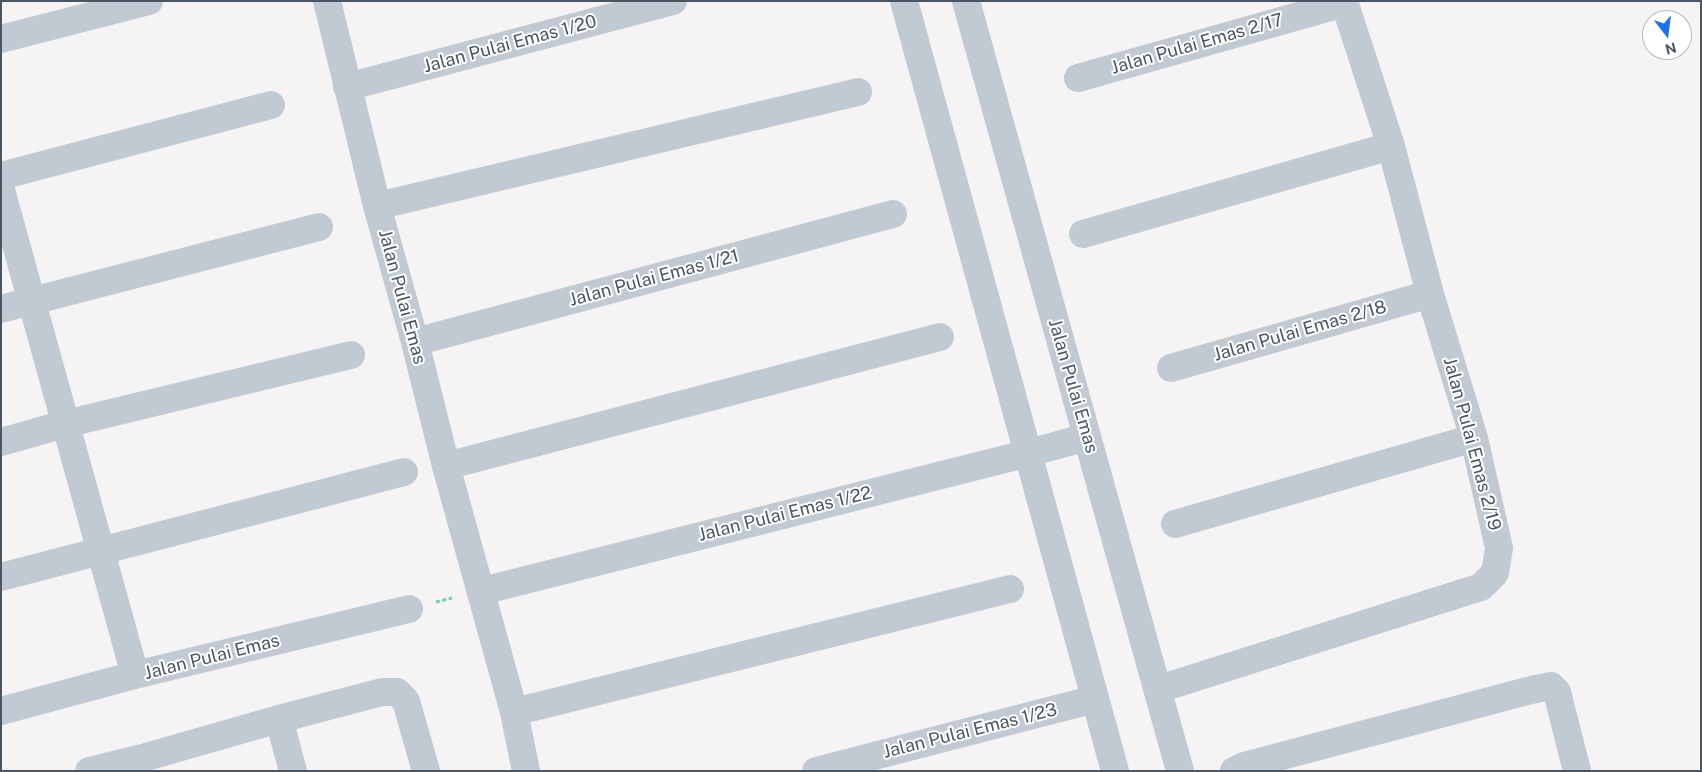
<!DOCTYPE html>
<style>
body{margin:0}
#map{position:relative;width:1702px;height:772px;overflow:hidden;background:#f5f3f3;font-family:"Public Sans",sans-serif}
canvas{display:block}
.frame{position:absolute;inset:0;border:2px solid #4a5661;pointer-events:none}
.north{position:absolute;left:1642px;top:10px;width:50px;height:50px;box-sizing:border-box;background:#fff;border:1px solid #b7bbc0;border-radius:50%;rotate:165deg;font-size:14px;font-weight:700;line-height:20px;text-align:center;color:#4a5661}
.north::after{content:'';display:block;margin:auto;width:18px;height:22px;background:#1a73e8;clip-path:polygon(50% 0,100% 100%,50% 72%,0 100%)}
</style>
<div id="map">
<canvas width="1702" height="772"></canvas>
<div class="frame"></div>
<div class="north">N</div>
</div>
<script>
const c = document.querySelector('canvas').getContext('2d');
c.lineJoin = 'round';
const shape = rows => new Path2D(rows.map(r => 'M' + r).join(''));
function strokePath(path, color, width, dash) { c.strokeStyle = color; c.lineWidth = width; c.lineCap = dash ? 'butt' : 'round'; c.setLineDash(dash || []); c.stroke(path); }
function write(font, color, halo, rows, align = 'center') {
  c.font = font + ' "Public Sans",sans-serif'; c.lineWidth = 4; c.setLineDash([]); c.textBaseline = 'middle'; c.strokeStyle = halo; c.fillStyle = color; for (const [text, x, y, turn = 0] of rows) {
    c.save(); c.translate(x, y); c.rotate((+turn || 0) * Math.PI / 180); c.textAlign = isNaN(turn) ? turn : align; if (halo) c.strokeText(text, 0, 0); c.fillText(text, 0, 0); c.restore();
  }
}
const path = shape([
 [436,602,452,598]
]);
const minor = shape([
 [327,1,377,206,415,342,446,466,514,712,526,771],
 [904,1,1115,771],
 [966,1,1180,771],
 [1,39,149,1],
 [1078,78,1345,3],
 [347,87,673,1],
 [1,176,271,105],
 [1,190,135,675],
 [377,206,858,92],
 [1083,234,1391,146],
 [1,309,319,227],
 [415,342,893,214],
 [1171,368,1430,294],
 [1,442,65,424,351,355],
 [446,466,940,337],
 [1175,524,1474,438],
 [1,577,404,472],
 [482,591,1029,453,1087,437],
 [1159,689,1481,587,1495,573,1499,548,1474,438,1430,294,1391,146,1344,1],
 [1,711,135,675,409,609],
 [514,712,1010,589],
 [279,719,293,771],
 [89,771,146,757,279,719,382,692,397,692,406,701,426,771],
 [816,771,1095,699],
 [1234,771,1244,766,1531,690,1551,686,1557,692,1577,771]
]);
const streetNames = [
 ["Jalan Pulai Emas 1/20",510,44,-15],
 ["Jalan Pulai Emas 2/17",1197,44,-16],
 ["Jalan Pulai Emas 1/21",654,278,-15],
 ["Jalan Pulai Emas",402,297,75],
 ["Jalan Pulai Emas 2/18",1300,331,-16],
 ["Jalan Pulai Emas",1073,386,74],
 ["Jalan Pulai Emas 2/19",1472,444,75],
 ["Jalan Pulai Emas 1/22",785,514,-14],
 ["Jalan Pulai Emas",212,657,-14],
 ["Jalan Pulai Emas 1/23",970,731,-14]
];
strokePath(path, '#7ad0a6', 3, [4, 2.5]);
strokePath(minor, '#c1cad2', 28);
write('18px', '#4a5661', '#fff', streetNames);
</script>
